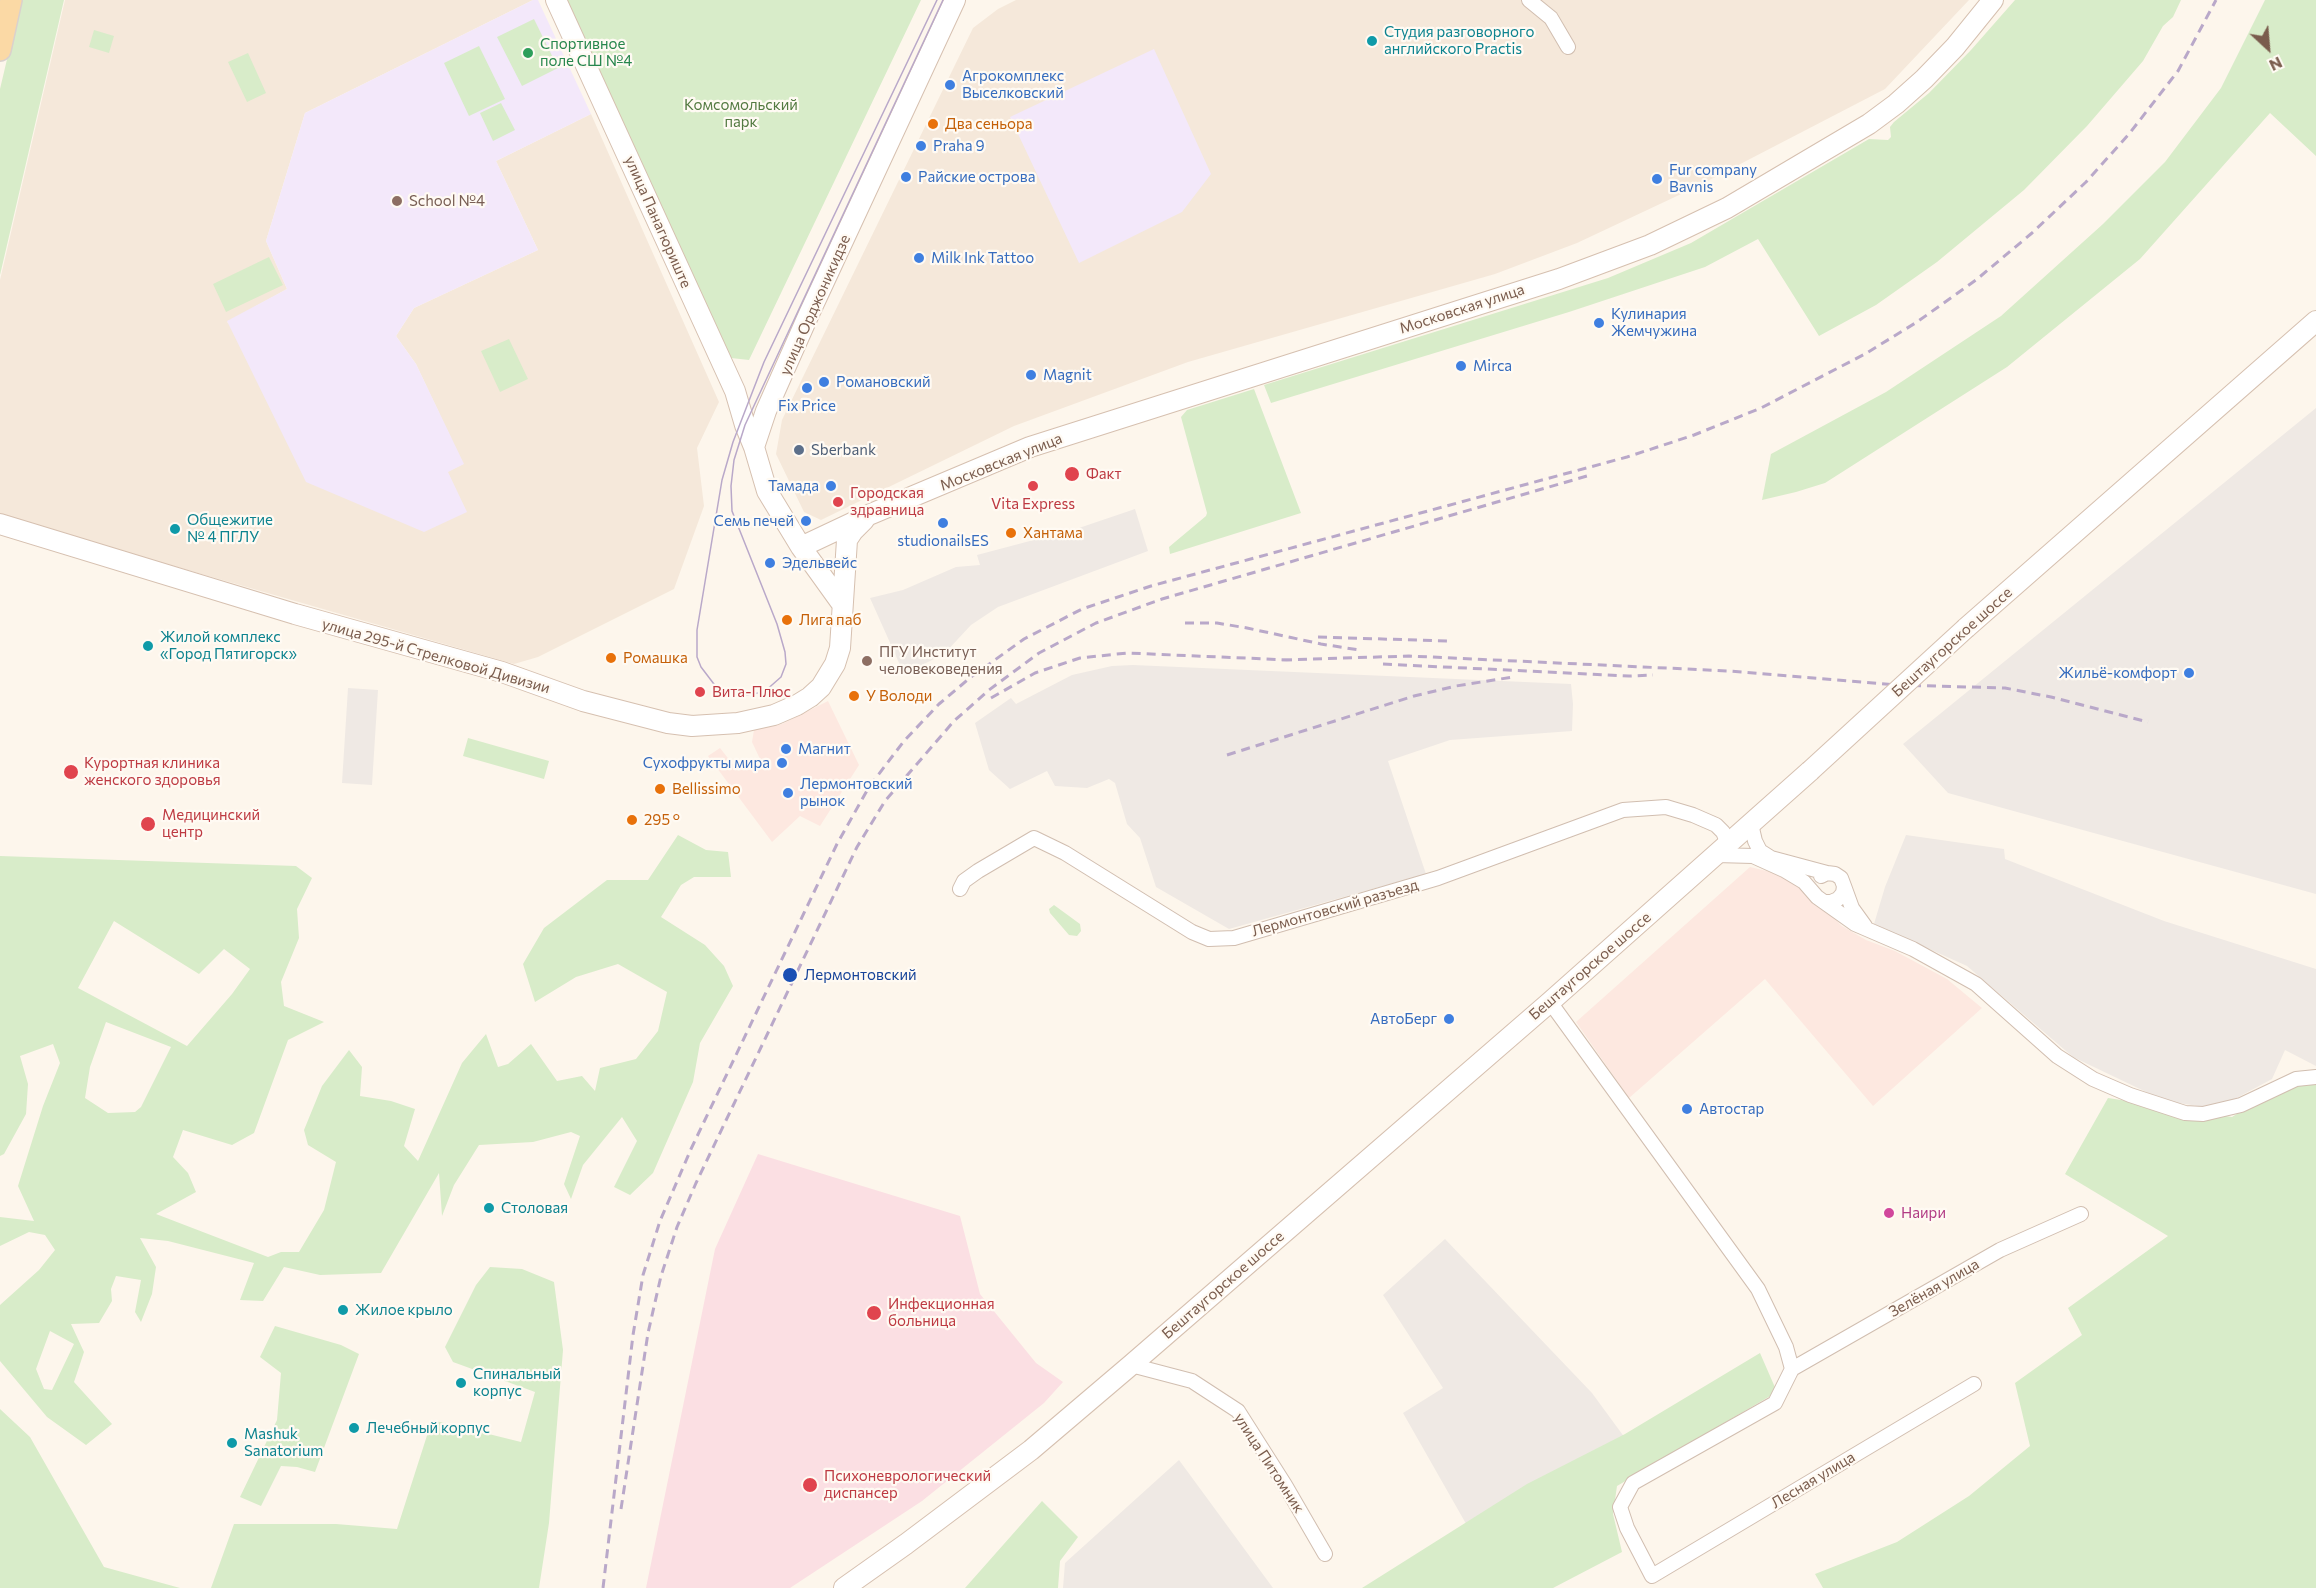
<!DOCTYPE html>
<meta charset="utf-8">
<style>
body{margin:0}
#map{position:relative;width:2316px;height:1588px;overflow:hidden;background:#fdf6ec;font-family:Commissioner,sans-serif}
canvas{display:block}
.north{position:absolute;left:2238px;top:18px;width:60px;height:60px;-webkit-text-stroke:4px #fffaf3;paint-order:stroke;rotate:154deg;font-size:16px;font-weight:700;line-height:24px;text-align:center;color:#7a5c4d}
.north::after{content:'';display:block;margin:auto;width:21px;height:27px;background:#7a5c4d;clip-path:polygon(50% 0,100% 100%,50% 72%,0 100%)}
</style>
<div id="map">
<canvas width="2316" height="1588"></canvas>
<div class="north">N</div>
</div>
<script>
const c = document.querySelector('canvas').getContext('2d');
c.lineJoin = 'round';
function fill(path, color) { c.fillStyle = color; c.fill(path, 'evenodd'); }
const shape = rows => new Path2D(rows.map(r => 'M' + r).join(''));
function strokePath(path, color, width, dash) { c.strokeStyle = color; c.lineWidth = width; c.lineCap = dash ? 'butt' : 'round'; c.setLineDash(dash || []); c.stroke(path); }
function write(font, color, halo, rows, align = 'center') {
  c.font = font + ' Commissioner,sans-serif'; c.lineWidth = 4.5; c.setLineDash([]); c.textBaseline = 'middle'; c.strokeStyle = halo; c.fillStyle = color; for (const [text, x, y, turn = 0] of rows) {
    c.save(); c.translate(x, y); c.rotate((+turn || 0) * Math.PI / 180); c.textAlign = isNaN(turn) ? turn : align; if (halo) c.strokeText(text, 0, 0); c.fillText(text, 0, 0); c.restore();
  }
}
const residential = shape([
 [65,0,533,0,305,113,266,241,287,289,227,322,466,512,447,472,463,464,416,364,396,336,414,308,538,250,496,161,591,114,719,402,697,448,704,506,674,589,538,657,514,664,0,516,0,280],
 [1016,0,1521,0,1545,22,1561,49,1574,44,1558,14,1541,0,1969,0,1885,89,1694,188,1577,243,1495,274,1188,362,1014,426,821,520,804,512,776,454,782,420,973,28,998,9]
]);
const commercial = shape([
 [828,701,859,765,820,826,800,816,772,842,708,756,720,748,738,771,760,759,752,742,754,730,782,724],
 [1750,867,1784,875,1802,888,1842,926,1866,940,1895,951,1947,979,1982,1008,1873,1106,1765,979,1629,1098,1576,1022]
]);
const industrial = shape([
 [2316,408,2316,894,1948,793,1903,744],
 [1135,509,1148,551,998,607,971,625,944,654,904,674,870,598,903,590,956,567,980,565,977,555,1079,528],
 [1133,665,1571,684,1573,704,1572,731,1450,740,1388,761,1426,874,1229,929,1156,887,1140,838,1127,824,1115,783,1109,779,1087,788,1055,786,1047,771,1010,789,989,770,975,723,1011,698,1016,704,1072,675,1112,666],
 [348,688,378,690,372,785,342,783],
 [1906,835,2004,849,2005,859,2164,921,2316,969,2316,1066,2285,1050,2272,1079,2231,1101,2205,1107,2165,1101,2073,1057,1967,966,1874,924,1885,887],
 [1445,1239,1592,1393,1625,1438,1469,1529,1403,1413,1443,1388,1383,1295],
 [1179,1460,1273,1588,1063,1588,1065,1563]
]);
const education = shape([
 [533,0,538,0,591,114,496,161,538,250,414,308,396,336,416,364,464,464,448,472,467,512,424,532,306,482,227,321,287,289,266,241,305,113],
 [1154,49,1211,174,1182,212,1079,263,1010,117]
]);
const medical = shape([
 [758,1154,960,1216,980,1294,1036,1363,1063,1382,1044,1403,922,1501,790,1588,646,1588,715,1249]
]);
const green = shape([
 [21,0,64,0,0,275,0,89],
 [563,0,921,0,749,360,731,358],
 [2015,0,2181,0,2173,17,2163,26,2143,61,2087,126,2024,190,1937,262,1876,305,1819,336,1758,239,1705,267,1569,312,1271,403,1264,385,1608,278,1691,243,1869,139,1888,140,1891,137,1890,127,1894,122,1929,93,1971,50],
 [2265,0,2316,0,2316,156,2270,113,2140,259,2007,367,1825,483,1796,492,1762,500,1771,454,1886,392,2001,316,2103,224,2165,162,2221,88],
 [534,19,558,68,522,86,497,37],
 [94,30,114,36,109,53,89,47],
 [479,46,505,99,469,116,444,63],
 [248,53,266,93,247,102,228,62],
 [501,103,515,130,493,141,480,113],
 [269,257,283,285,226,312,213,284],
 [509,339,528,379,500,392,481,351],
 [1254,389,1301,513,1170,554,1169,547,1206,516,1207,513,1181,417,1187,410],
 [468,738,549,761,544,779,463,756],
 [678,835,706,850,728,852,731,877,694,877,681,885,661,917,705,945,724,966,733,986,700,1043,693,1082,653,1173,630,1195,614,1187,637,1141,622,1117,583,1165,571,1199,564,1184,580,1136,571,1132,533,1142,479,1145,454,1185,442,1216,439,1173,381,1273,320,1275,284,1267,263,1301,240,1300,254,1263,168,1241,140,1238,156,1267,152,1294,141,1322,135,1312,141,1280,116,1276,111,1289,112,1301,99,1323,71,1324,84,1352,74,1382,112,1424,86,1445,47,1417,0,1361,0,1305,39,1270,55,1250,45,1235,29,1232,0,1246,0,1217,34,1221,18,1186,43,1106,60,1063,53,1044,20,1056,28,1084,26,1114,4,1154,0,1156,0,856,296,866,312,878,297,909,299,938,281,982,284,1006,324,1022,288,1040,254,1133,232,1145,183,1130,173,1157,188,1173,196,1192,156,1214,268,1257,281,1252,299,1252,324,1210,336,1162,308,1145,304,1130,322,1086,349,1050,362,1067,360,1096,391,1101,415,1109,404,1146,418,1161,462,1063,486,1034,498,1067,508,1064,531,1044,557,1081,582,1076,595,1091,600,1068,636,1059,658,1031,667,992,618,964,576,977,535,1002,523,964,544,928,607,880,648,880],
 [114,921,199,974,224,949,250,969,232,994,187,1046,78,988],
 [106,1022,171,1047,141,1107,135,1112,108,1113,85,1098,90,1067],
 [50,1331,74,1344,52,1390,44,1389,36,1369],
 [1054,905,1080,924,1081,931,1077,936,1069,935,1050,913,1049,909],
 [2303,1072,2316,1080,2316,1588,1823,1588,1815,1574,1897,1542,1969,1496,2030,1446,2015,1383,2082,1335,2068,1308,2168,1236,2065,1174,2108,1098,2232,1117],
 [490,1267,522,1269,554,1282,563,1350,549,1523,539,1588,211,1588,234,1524,336,1524,397,1529,432,1420,521,1442,535,1392,453,1362,445,1347,476,1285],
 [275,1326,341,1345,359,1354,315,1472,297,1467,281,1466,261,1506,240,1497,277,1420,281,1373,260,1357],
 [1760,1353,1777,1392,1617,1486,1613,1514,1622,1552,1553,1588,1362,1588,1527,1484,1625,1434],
 [0,1409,30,1437,104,1567,180,1588,0,1588],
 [1042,1501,1078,1537,1060,1561,1058,1588,965,1588]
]);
const street = shape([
 [1529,0,1551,18,1568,47],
 [1751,824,1755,841,1760,851,1771,858,1827,873],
 [1716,855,1753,856,1784,870,1804,882,1817,897,1855,924,1913,949,1976,984,2057,1056,2093,1079,2130,1095,2185,1113,2203,1114,2241,1105,2296,1079,2316,1077],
 [1821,876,1827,873,1835,874,1841,878,1844,886,1843,893,1838,899,1831,902,1824,902],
 [1844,886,1852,908,1865,926],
 [960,889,964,881,978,871,1034,838,1065,853,1192,932,1209,939,1234,938,1438,878,1623,810,1666,807,1693,815,1716,825,1723,832,1728,844],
 [1550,1002,1758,1289,1786,1347,1792,1369,1775,1403,1633,1483,1620,1507,1627,1528,1652,1576,1974,1384],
 [1131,1365,1192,1381,1238,1411,1285,1485,1325,1554],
 [1792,1369,2000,1250,2081,1214]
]);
const secondary = shape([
 [556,0,735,391,745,425,754,447],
 [0,524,295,614,502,672,583,701,668,723,692,726,738,723,774,715,797,705,810,697,821,687,835,664,840,648,847,540,853,531,864,520],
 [801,547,871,514,1030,447,1559,279,1650,245,1727,208,1869,124,1896,104,1924,79,1955,47,1993,0],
 [842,604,801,547,767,491,754,447,766,411,809,314,955,0],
 [1966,628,2316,321],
 [844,1588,906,1544,1031,1450,1131,1365,1550,1002,1810,771]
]);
const primary = shape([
 [0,50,11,0]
]);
const tram = shape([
 [937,0,764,362,733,442,722,480,697,630,697,657,701,667,720,692,740,696,764,692,781,677,786,664,785,652,777,624,732,511,731,486,734,460,745,425,943,0]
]);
const rail = shape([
 [1185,623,1217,623,1247,628,1321,644,1359,650],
 [1318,637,1447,641],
 [1283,660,1409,656,1729,671,1897,685,2005,688,2051,697,2148,722],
 [1383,664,1629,676,1653,675],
 [991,698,1035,673,1080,658,1127,653,1290,660],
 [1227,755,1414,696,1456,686,1513,677],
 [621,1509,648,1333,661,1276,677,1227,696,1183,857,847,885,801,954,721,989,690,1039,653,1096,623,1162,599,1587,476],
 [603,1588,633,1335,643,1275,660,1221,691,1149,837,844,869,787,904,741,939,704,971,677,1024,639,1082,609,1151,586,1627,457,1694,435,1761,408,1865,354,1917,322,1976,280,2032,233,2086,182,2129,134,2178,71,2216,0]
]);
const secondaryBridge = shape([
 [1810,771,1966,628]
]);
const markers = [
 [1372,41,6,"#0f9aa8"],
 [528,53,6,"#2e9e5b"],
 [950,85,6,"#3f7fe0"],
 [933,124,6,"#e8710a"],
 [921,146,6,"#3f7fe0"],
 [906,177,6,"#3f7fe0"],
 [1657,179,6,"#3f7fe0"],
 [397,201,6,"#8d6e63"],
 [919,258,6,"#3f7fe0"],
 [1599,323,6,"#3f7fe0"],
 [1461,366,6,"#3f7fe0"],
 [1031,375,6,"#3f7fe0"],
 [824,382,6,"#3f7fe0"],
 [807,388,6,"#3f7fe0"],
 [799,450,6,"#5c6f8a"],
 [1072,474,8,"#e0444e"],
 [831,486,6,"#3f7fe0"],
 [1033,486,6,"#e0444e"],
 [838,502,6,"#e0444e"],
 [806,521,6,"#3f7fe0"],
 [943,523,6,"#3f7fe0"],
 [175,529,6,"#0f9aa8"],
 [1011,533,6,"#e8710a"],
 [770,563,6,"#3f7fe0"],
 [787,620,6,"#e8710a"],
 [148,646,6,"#0f9aa8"],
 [611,658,6,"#e8710a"],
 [867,661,6,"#8d6e63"],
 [2189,673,6,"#3f7fe0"],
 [700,692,6,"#e0444e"],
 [854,696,6,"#e8710a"],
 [786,749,6,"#3f7fe0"],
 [782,763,6,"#3f7fe0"],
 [71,772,8,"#e0444e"],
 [660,789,6,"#e8710a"],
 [788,793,6,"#3f7fe0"],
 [632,820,6,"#e8710a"],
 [148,824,8,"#e0444e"],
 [790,975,8,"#1a4fb4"],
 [1449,1019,6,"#3f7fe0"],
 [1687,1109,6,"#3f7fe0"],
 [489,1208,6,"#0f9aa8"],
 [1889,1213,6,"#d1479c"],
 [343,1310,6,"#0f9aa8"],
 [874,1313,8,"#e0444e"],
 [461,1383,6,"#0f9aa8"],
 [354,1428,6,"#0f9aa8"],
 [232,1443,6,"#0f9aa8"],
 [810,1485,8,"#e0444e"]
];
const cultureNames = [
 ["Студия разговорного",1384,32],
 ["английского Practis",1384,49],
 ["Общежитие",187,520],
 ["№ 4 ПГЛУ",187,537],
 ["Жилой комплекс",160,637],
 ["«Город Пятигорск»",160,654],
 ["Столовая",501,1208],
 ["Жилое крыло",355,1310],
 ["Спинальный",473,1374],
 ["корпус",473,1391],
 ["Лечебный корпус",366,1428],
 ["Mashuk",244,1434],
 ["Sanatorium",244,1451]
];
const leisureNames = [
 ["Спортивное",540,44],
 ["поле СШ №4",540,61]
];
const shopNames = [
 ["Агрокомплекс",962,76],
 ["Выселковский",962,93],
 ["Praha 9",933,146],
 ["Fur company",1669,170],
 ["Bavnis",1669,187],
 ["Райские острова",918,177],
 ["Milk Ink Tattoo",931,258],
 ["Кулинария",1611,314],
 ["Жемчужина",1611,331],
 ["Mirca",1473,366],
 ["Magnit",1043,375],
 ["Романовский",836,382],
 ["Fix Price",807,406,"center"],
 ["Тамада",819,486,"right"],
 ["Семь печей",794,521,"right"],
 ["studionailsES",943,541,"center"],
 ["Эдельвейс",782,563],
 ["Жильё-комфорт",2177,673,"right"],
 ["Магнит",798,749],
 ["Сухофрукты мира",770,763,"right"],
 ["Лермонтовский",800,784],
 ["рынок",800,801],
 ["АвтоБерг",1437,1019,"right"],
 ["Автостар",1699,1109]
];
const parkNames = [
 ["Комсомольский",741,105],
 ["парк",741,122]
];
const foodNames = [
 ["Два сеньора",945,124],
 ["Хантама",1023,533],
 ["Лига паб",799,620],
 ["Ромашка",623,658],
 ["У Володи",866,696],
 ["Bellissimo",672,789],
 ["295 °",644,820]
];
const educationNames = [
 ["School №4",409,201],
 ["ПГУ Институт",879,652],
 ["человековедения",879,669]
];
const streetNames = [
 ["улица Панагюриште",658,222,66],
 ["улица Орджоникидзе",815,305,-66],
 ["Московская улица",1462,309,-18],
 ["Московская улица",1001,462,-22],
 ["Бештаугорское шоссе",1952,642,-42],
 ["улица 295-й Стрелковой Дивизии",436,656,16],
 ["Лермонтовский разъезд",1335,908,-16],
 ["Бештаугорское шоссе",1590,966,-41],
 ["Бештаугорское шоссе",1223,1285,-41],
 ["Зелёная улица",1934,1288,-30],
 ["улица Питомник",1269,1463,57],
 ["Лесная улица",1813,1480,-31]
];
const serviceNames = [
 ["Sberbank",811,450]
];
const healthNames = [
 ["Факт",1086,474],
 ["Городская",850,493],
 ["здравница",850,510],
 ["Vita Express",1033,504,"center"],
 ["Вита-Плюс",712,692],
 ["Курортная клиника",84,763],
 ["женского здоровья",84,780],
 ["Медицинский",162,815],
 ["центр",162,832],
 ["Инфекционная",888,1304],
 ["больница",888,1321],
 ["Психоневрологический",824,1476],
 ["диспансер",824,1493]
];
const transitNames = [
 ["Лермонтовский",804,975]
];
const hotelNames = [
 ["Наири",1901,1213]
];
fill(residential, '#f5e8da');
fill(commercial, '#fde8e0');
fill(industrial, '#efe9e4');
fill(education, '#f3e8fa');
fill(medical, '#fbdfe3');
fill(green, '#d8ecc9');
strokePath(street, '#d1beb0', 16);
strokePath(secondary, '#d6c0b0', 22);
strokePath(primary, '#dad1cd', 24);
strokePath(street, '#fff', 14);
strokePath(secondary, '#fff', 20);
strokePath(primary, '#fbd9a5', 21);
strokePath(tram, '#b9a8c9', 1.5);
strokePath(rail, '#b9a8c9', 3, [9, 6]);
strokePath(secondaryBridge, '#d6c0b0', 22, []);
strokePath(secondaryBridge, '#fff', 20);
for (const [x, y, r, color] of markers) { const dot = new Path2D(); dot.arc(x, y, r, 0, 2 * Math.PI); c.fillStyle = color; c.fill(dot); strokePath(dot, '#fffaf3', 2); }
write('15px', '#0d838f', '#fffaf3', cultureNames, 'left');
write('15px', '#27864d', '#fffaf3', leisureNames, 'left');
write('15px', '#366cbe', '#fffaf3', shopNames, 'left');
write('15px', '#537a41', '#fffaf3', parkNames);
write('15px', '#c56008', '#fffaf3', foodNames, 'left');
write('15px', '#785e54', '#fffaf3', educationNames, 'left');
write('15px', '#7a5c4d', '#fffaf3', streetNames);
write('15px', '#4e5e75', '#fffaf3', serviceNames, 'left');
write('15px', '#be3a42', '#fffaf3', healthNames, 'left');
write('15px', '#164399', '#fffaf3', transitNames, 'left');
write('15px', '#b23c85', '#fffaf3', hotelNames, 'left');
</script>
